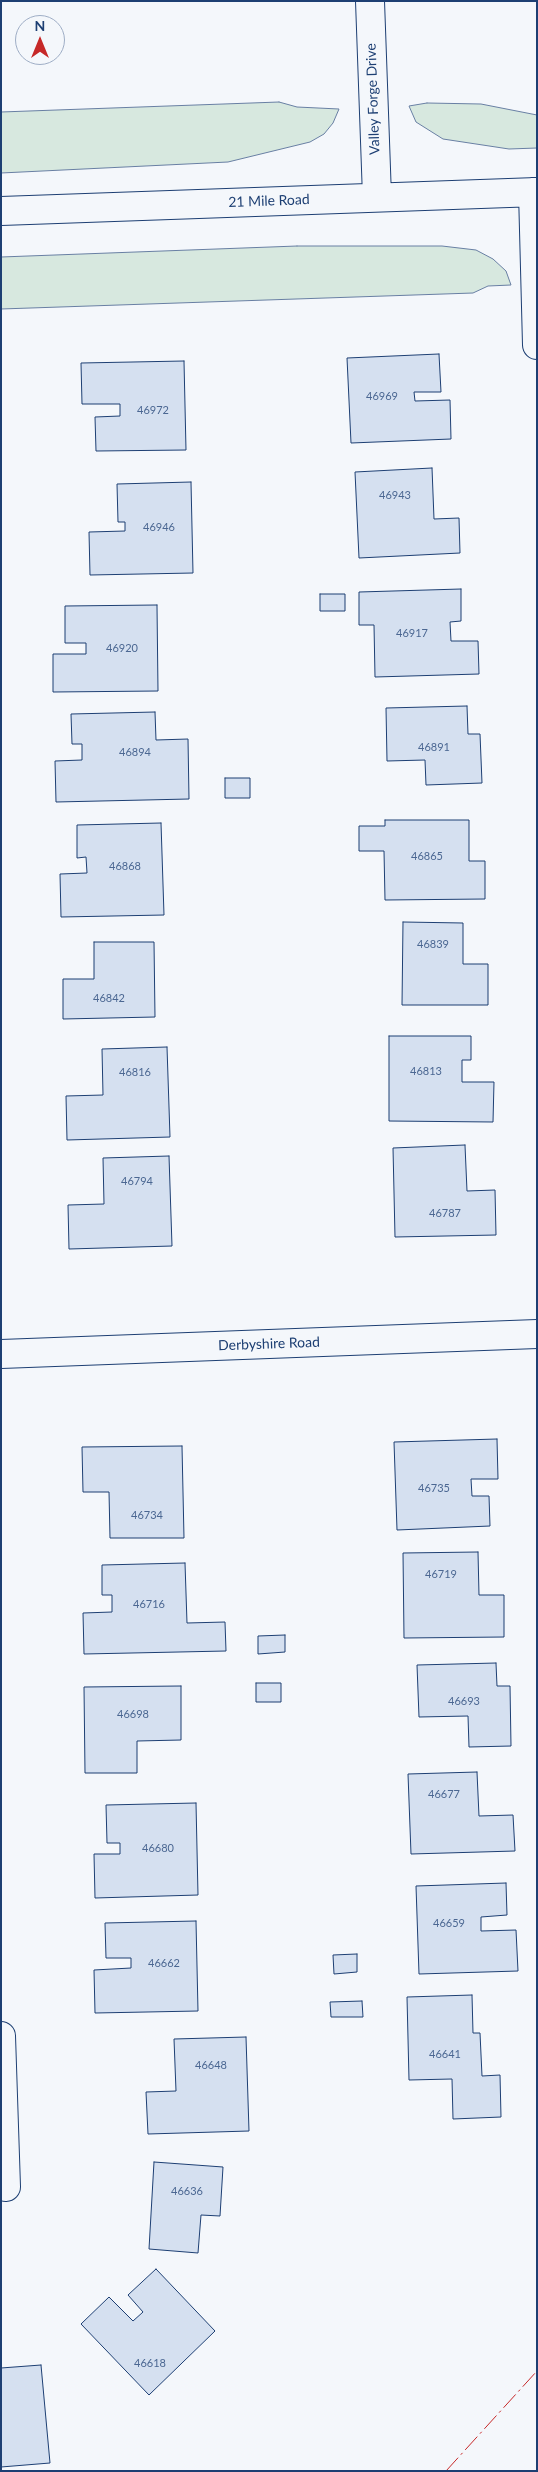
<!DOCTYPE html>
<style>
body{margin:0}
#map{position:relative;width:538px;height:2472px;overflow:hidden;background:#f4f7fb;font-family:Lato,sans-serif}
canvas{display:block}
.frame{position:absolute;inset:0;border:2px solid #1d3f73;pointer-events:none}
.north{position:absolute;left:15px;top:15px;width:50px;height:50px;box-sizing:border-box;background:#f4f7fb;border:1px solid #9eadc5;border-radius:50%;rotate:0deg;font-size:14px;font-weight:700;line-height:20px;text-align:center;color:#1d3f73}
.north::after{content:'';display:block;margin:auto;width:18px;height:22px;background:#c62828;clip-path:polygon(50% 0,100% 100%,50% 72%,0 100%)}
</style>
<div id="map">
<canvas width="538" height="2472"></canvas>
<div class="frame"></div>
<div class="north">N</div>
</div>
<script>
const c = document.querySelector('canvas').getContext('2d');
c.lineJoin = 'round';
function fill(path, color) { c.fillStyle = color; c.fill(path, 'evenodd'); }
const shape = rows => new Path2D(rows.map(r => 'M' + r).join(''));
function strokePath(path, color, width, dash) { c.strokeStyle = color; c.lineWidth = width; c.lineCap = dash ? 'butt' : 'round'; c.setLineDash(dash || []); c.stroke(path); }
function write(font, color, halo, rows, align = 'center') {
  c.font = font + ' Lato,sans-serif'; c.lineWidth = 4; c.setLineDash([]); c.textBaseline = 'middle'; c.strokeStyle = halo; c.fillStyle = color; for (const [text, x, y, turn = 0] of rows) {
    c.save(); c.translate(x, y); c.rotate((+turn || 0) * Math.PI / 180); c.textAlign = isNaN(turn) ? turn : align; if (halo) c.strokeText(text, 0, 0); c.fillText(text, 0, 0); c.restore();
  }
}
const green = shape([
 [279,102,297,107,339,109,333,123,324,134,310,142,228,162,1,173,1,112,279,102],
 [427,103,481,104,537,115,537,148,509,149,443,139,416,122,409,106,427,103],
 [297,246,442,246,476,250,493,259,506,271,511,285,488,286,473,293,1,309,1,257,297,246]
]);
const building = shape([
 [439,354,441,392,414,392,415,401,450,400,451,439,351,443,347,358,439,354],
 [184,361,186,450,96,451,95,417,120,416,120,404,82,404,81,363,184,361],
 [432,468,434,519,459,518,460,553,359,558,355,472,432,468],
 [191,482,193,573,90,575,89,532,125,531,125,522,118,522,117,484,191,482],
 [461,589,461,621,450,622,451,641,478,641,479,674,375,677,374,625,359,625,359,592,461,589],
 [320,594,345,594,345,611,320,611,320,594],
 [157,605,158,691,53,692,53,654,86,654,86,643,65,643,65,606,157,605],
 [467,706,468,734,480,734,482,783,426,785,425,760,387,761,386,708,467,706],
 [155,712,156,740,188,739,189,799,56,802,55,761,82,760,82,744,72,744,71,714,155,712],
 [225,778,250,778,250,798,225,798,225,778],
 [385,820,469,820,469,861,485,861,485,899,385,900,384,851,359,851,359,826,385,826,385,820],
 [161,823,164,915,61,917,60,874,87,873,86,857,77,858,77,825,161,823],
 [403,922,463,923,463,964,488,964,488,1005,402,1005,403,922],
 [94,942,154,942,155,1017,63,1019,63,979,94,979,94,942],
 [389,1036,471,1036,471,1060,462,1060,462,1082,494,1082,493,1122,389,1121,389,1036],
 [167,1047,170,1137,67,1140,66,1096,103,1095,102,1049,167,1047],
 [465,1145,467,1191,495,1190,496,1235,395,1237,393,1148,465,1145],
 [169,1156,172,1246,69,1249,68,1205,104,1204,103,1158,169,1156],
 [497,1439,498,1479,471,1479,472,1496,489,1496,490,1526,397,1530,394,1442,497,1439],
 [182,1446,184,1538,110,1538,109,1492,83,1492,82,1447,182,1446],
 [478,1552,479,1595,504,1595,504,1637,404,1638,403,1553,478,1552],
 [185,1563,187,1623,225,1622,226,1651,84,1654,83,1613,112,1612,112,1595,102,1595,102,1565,185,1563],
 [285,1635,285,1652,258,1654,258,1636,285,1635],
 [496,1663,497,1686,510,1686,511,1746,469,1747,468,1716,419,1717,417,1665,496,1663],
 [256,1683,281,1683,281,1702,256,1702,256,1683],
 [181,1686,181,1740,137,1741,137,1773,85,1773,84,1687,181,1686],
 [477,1772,479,1816,513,1815,515,1851,411,1854,408,1774,477,1772],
 [196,1803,198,1895,95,1898,94,1854,120,1854,120,1843,107,1843,106,1805,196,1803],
 [506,1883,507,1915,481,1917,481,1931,516,1930,518,1971,419,1974,416,1886,506,1883],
 [196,1921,198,2011,95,2013,94,1970,131,1968,131,1958,106,1958,105,1923,196,1921],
 [357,1954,357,1972,334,1974,333,1955,357,1954],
 [472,1995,473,2033,480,2033,482,2076,500,2075,501,2117,453,2119,452,2079,409,2080,407,1997,472,1995],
 [362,2001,363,2017,331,2017,330,2002,362,2001],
 [246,2037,249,2131,148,2134,146,2092,176,2091,174,2039,246,2037],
 [154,2162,223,2167,220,2216,201,2215,198,2253,149,2249,154,2162],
 [156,2269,215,2331,149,2395,81,2324,109,2297,133,2321,143,2312,128,2295,156,2269],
 [41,2365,50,2463,1,2467,1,2368,41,2365]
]);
const minor = shape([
 [370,1,377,197],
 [533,192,537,345],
 [1,211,537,192],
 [1,1354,537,1334],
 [1,2036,6,2187]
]);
const power = shape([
 [446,2471,537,2371]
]);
const numberNames = [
 ["46969",382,396],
 ["46972",153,410],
 ["46943",395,495],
 ["46946",159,527],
 ["46917",412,633],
 ["46920",122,648],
 ["46891",434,747],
 ["46894",135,752],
 ["46865",427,856],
 ["46868",125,866],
 ["46839",433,944],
 ["46842",109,998],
 ["46813",426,1071],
 ["46816",135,1072],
 ["46794",137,1181],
 ["46787",445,1213],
 ["46735",434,1488],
 ["46734",147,1515],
 ["46719",441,1574],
 ["46716",149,1604],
 ["46693",464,1701],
 ["46698",133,1714],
 ["46677",444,1794],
 ["46680",158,1848],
 ["46659",449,1923],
 ["46662",164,1963],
 ["46641",445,2054],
 ["46648",211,2065],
 ["46636",187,2191],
 ["46618",150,2363]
];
const streetNames = [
 ["Valley Forge Drive",373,99,-92],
 ["21 Mile Road",269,201,-2],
 ["Derbyshire Road",269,1344,-2]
];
fill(green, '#d7e8df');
strokePath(green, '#687fa3', 1);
fill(building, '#d5e0f0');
strokePath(building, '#1d3f73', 1);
strokePath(minor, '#1d3f73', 30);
strokePath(minor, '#f4f7fb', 28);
strokePath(power, '#c62828', 1, [18, 4, 2.5, 4]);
write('11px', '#4b6792', null, numberNames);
write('14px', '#1d3f73', '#f4f7fb', streetNames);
</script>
